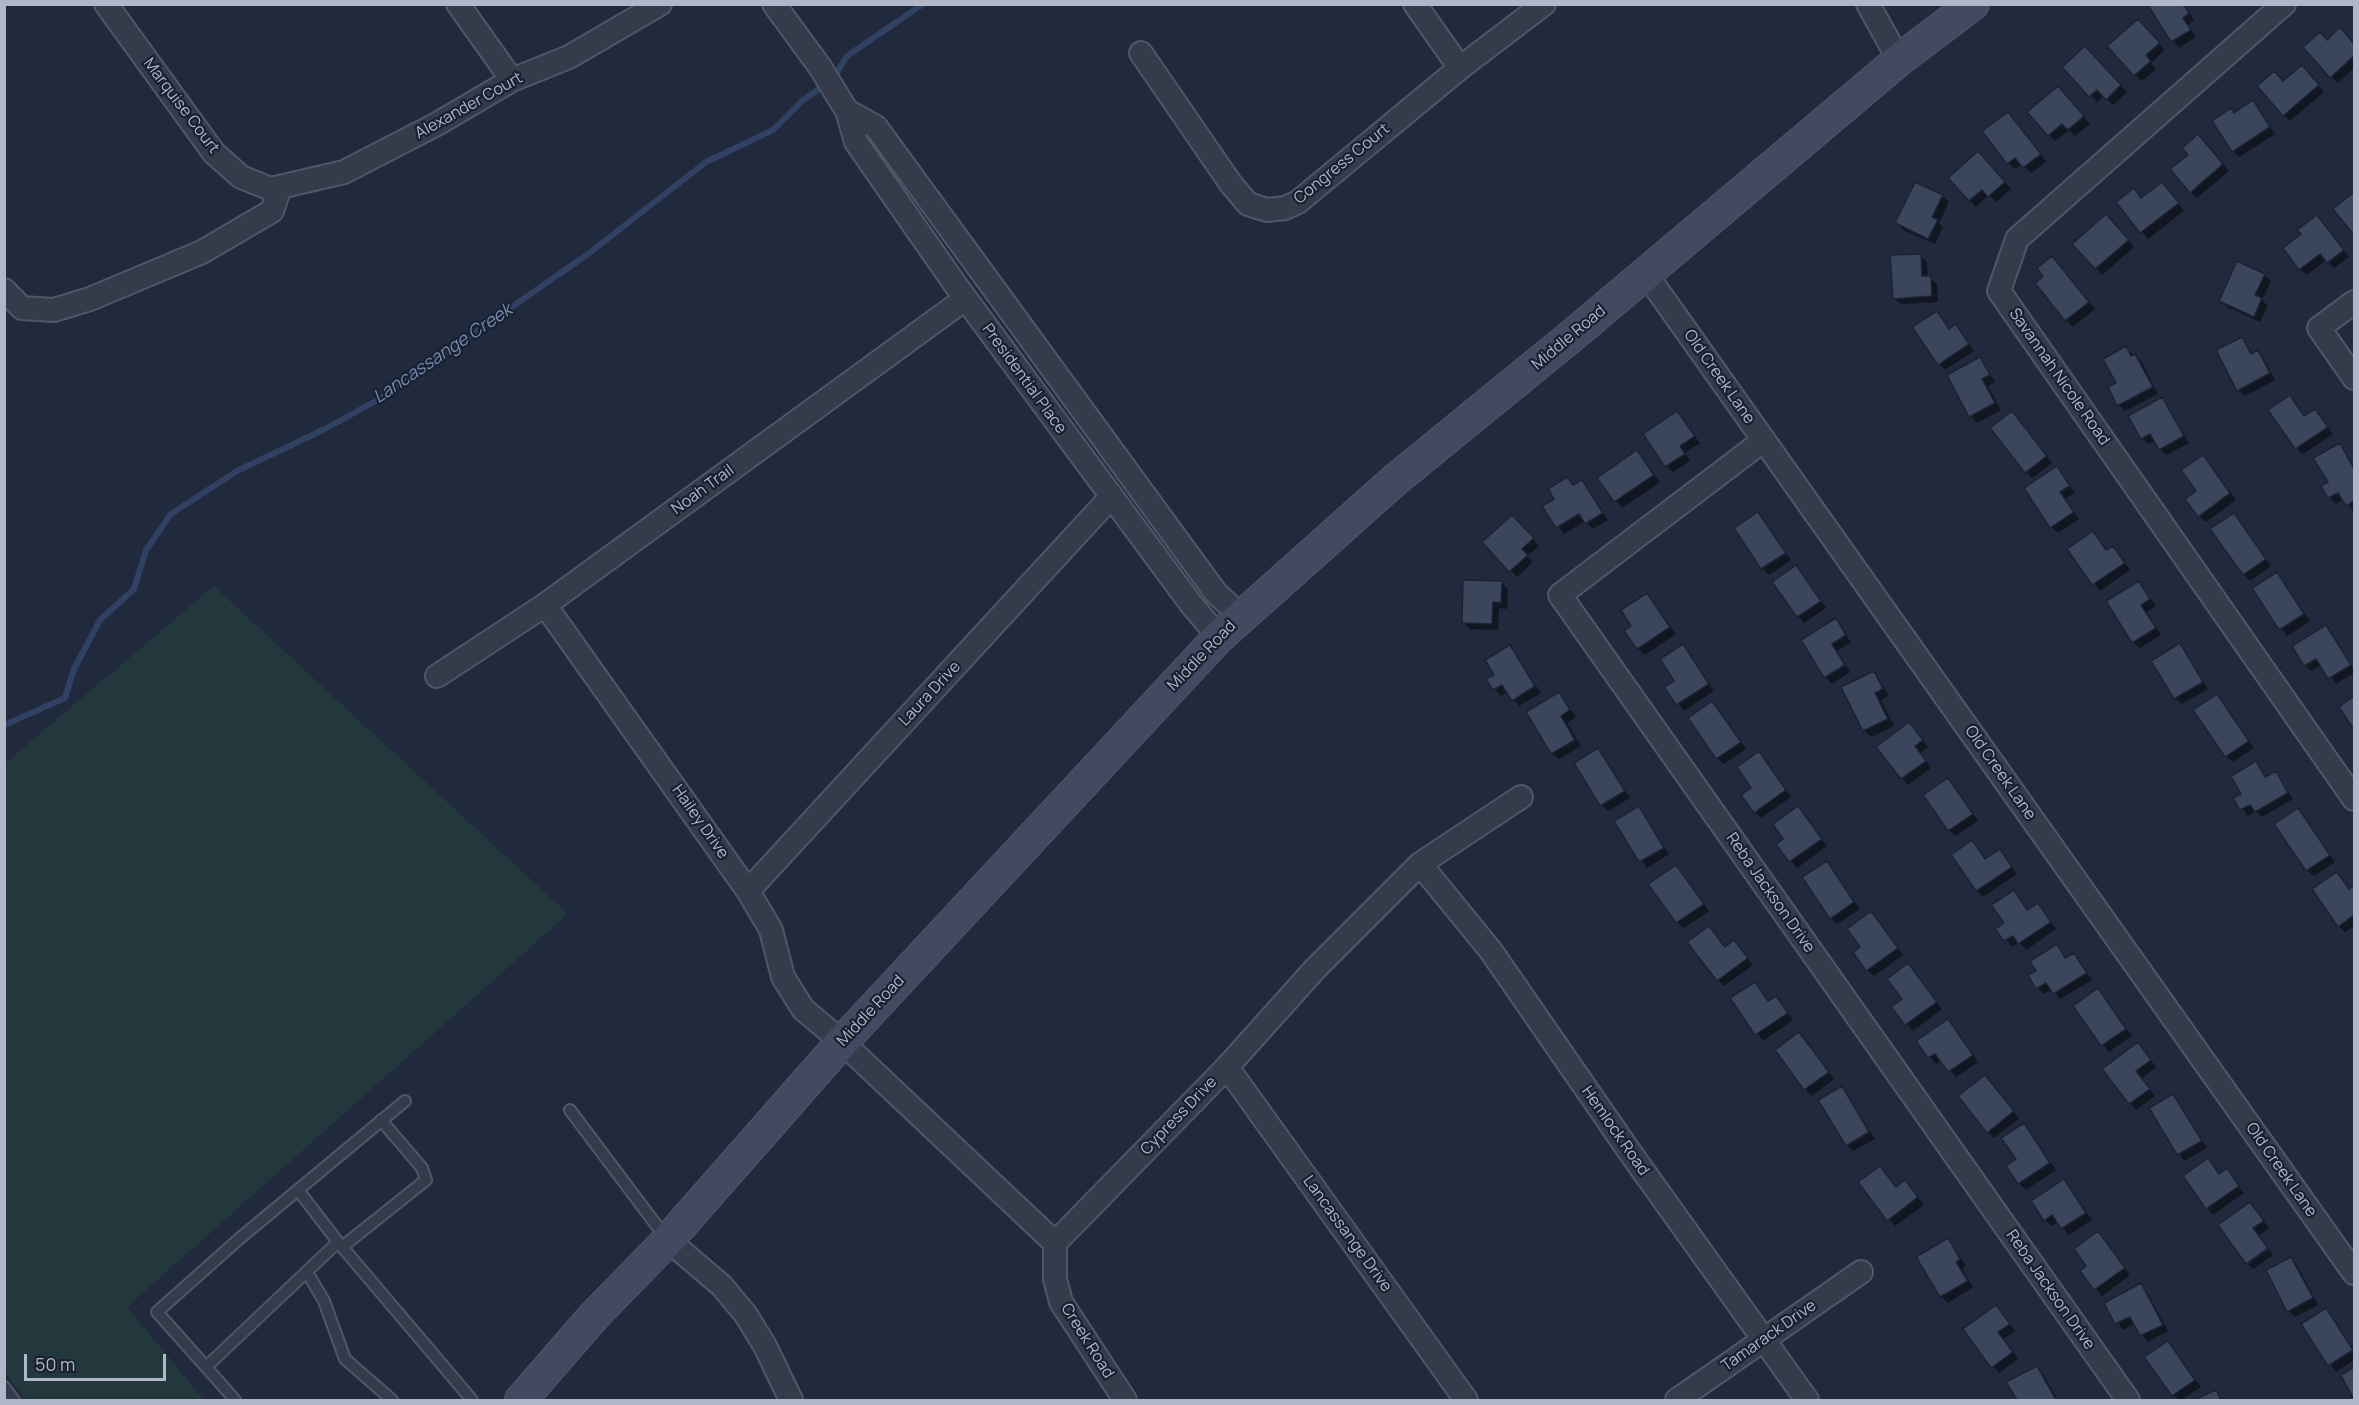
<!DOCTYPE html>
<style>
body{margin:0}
#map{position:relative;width:2359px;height:1405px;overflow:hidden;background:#202a3c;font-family:Manrope,sans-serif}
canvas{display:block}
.frame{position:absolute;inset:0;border:6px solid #afb7c8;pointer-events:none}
.scale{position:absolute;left:24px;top:1354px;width:142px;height:27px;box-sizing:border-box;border:3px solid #afb7c8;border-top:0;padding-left:8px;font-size:18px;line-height:21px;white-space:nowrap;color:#afb7c8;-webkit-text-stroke:4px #192131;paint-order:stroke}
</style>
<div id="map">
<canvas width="2359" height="1405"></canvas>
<div class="frame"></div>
<div class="scale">50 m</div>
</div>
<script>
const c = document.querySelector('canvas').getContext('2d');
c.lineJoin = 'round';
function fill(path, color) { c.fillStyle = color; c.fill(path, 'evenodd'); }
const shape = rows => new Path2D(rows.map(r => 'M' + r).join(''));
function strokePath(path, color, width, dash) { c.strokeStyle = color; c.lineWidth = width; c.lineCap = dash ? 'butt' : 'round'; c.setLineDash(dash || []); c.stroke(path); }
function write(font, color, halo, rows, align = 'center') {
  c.font = font + ' Manrope,sans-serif'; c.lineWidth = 4.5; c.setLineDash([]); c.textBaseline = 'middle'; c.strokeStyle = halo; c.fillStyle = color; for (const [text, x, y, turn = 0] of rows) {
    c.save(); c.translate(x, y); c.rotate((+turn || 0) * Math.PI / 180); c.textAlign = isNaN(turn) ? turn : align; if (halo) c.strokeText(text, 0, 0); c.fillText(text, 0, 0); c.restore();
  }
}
const green = shape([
 [214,586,568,914,127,1307,204,1400,25,1400,4,1371,5,763]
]);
const shadow = shape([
 [2149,4,2184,4,2194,20,2188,25,2196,37,2179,48],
 [2145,27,2165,50,2151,63,2156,69,2142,81,2135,75],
 [2340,30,2354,45,2354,68,2338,83,2331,77,2327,41],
 [2085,48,2127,92,2113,105,2104,96,2097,102,2064,67],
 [2308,73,2324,92,2290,121,2284,115],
 [2065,94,2090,124,2075,136,2069,130,2055,141,2049,135],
 [2252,102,2275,134,2239,157,2233,151,2235,114],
 [2014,120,2046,162,2031,173,2022,164,2015,169,2008,163],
 [2205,143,2229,171,2197,198,2191,192],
 [1985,159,2011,189,1996,202,1989,195,1976,207,1950,178],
 [2168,190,2184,211,2148,239,2118,202,2142,199],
 [2354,194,2354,233,2335,209],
 [1942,196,1949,202,1939,223,1943,227,1935,244,1903,230,1897,223],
 [2317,217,2349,257,2334,268,2326,260,2307,275,2300,269,2303,235],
 [2113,223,2134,247,2102,275,2075,244],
 [1920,255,1927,262,1928,277,1937,284,1938,302,1901,304,1894,298],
 [2059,264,2095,309,2073,327,2066,320],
 [2264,275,2271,281,2262,300,2268,306,2260,322,2227,307,2221,300],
 [1937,313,1950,330,1955,326,1962,333,1974,351,1945,370,1939,364],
 [2242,339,2253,354,2258,352,2264,359,2275,380,2245,396,2238,390],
 [2126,348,2142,362,2158,394,2125,411,2119,405,2118,383],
 [1980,359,1995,382,1988,386,2001,410,1977,423,1971,416],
 [2289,397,2305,417,2315,411,2333,434,2302,455,2270,410],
 [2161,399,2189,443,2166,455,2155,441,2148,444,2142,438],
 [1677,413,1700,443,1685,453,1690,461,1673,472,1666,466],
 [2012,413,2052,463,2032,478,2026,472],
 [2340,445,2354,466,2353,511,2344,499,2336,504,2330,497,2330,483],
 [1637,452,1660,482,1622,508,1599,478],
 [2209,463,2236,500,2206,522,2199,516,2198,491],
 [2057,468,2075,493,2065,499,2079,519,2058,533,2051,527],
 [1567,479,1574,486,1582,481,1608,520,1593,529,1585,521,1564,534,1545,507,1556,499],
 [1758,514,1791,560,1769,575,1762,568],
 [2233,515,2271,566,2250,581,2244,574],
 [1519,523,1539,546,1527,556,1533,562,1517,577,1484,542],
 [2093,533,2107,551,2113,548,2130,570,2100,591,2069,549],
 [1802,574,1826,608,1804,623,1798,616],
 [2276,574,2310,621,2287,636,2254,589],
 [1501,582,1508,589,1507,609,1499,608,1498,630,1470,629,1463,622],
 [2139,583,2156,606,2147,612,2161,635,2140,648,2133,642],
 [1647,595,1676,634,1645,655,1638,648],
 [1835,620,1851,642,1837,651,1850,672,1832,684,1825,677],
 [2326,627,2354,670,2354,673,2336,684,2322,665,2311,671,2305,665],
 [2180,645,2208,689,2182,704,2175,698],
 [1683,646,1714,691,1684,711,1666,687,1676,681],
 [1510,647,1541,693,1519,706,1508,691,1501,696,1494,689,1496,675],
 [1874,672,1889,696,1881,700,1894,726,1871,737,1864,730],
 [1559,694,1576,717,1567,723,1581,746,1559,759,1552,753],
 [2217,696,2254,748,2233,762,2226,756],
 [1712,703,1746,749,1724,764,1717,758],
 [1915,731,1928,747,1921,753,1931,768,1908,785,1878,747],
 [1598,750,1630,798,1608,811,1601,805],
 [1765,760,1791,797,1761,818,1755,812],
 [2256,763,2267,778,2275,773,2293,799,2262,817,2256,811,2248,816,2235,799,2243,794],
 [1948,780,1978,821,1955,836,1949,830],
 [1639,808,1669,854,1647,868,1616,822],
 [1798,808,1827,846,1797,868,1778,844,1785,839],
 [2298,810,2335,862,2314,876,2307,870],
 [1972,842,1986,860,2000,851,2017,874,1983,897,1977,890],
 [1827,863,1860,909,1837,924,1831,918],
 [1676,867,1709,911,1684,928,1677,922],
 [2337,874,2350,890,2354,887,2354,926,2345,932,2339,926],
 [2014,892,2029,911,2038,905,2056,929,2026,950,2019,942,2012,947,1998,929,2006,923],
 [1877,920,1903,955,1874,976,1867,970,1862,947],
 [1709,928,1726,948,1734,942,1753,965,1724,986,1718,980],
 [2057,946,2067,959,2074,955,2092,980,2060,999,2052,989,2044,994,2038,988,2038,971],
 [1908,965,1942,1009,1913,1031,1893,1007,1904,999],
 [1755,983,1770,1002,1776,998,1793,1020,1763,1041,1732,999],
 [2098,990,2132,1036,2109,1052,2075,1006],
 [1948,1021,1978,1062,1956,1077,1941,1060,1936,1064,1918,1042],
 [1799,1034,1834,1079,1812,1096,1805,1089],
 [2144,1051,2156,1067,2142,1078,2155,1096,2136,1110,2105,1069],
 [1991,1083,2019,1119,1994,1138,1988,1132],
 [1842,1088,1875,1139,1853,1151,1847,1145],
 [2173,1095,2207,1148,2184,1161,2151,1109],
 [2024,1125,2056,1170,2026,1190,2019,1183],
 [2208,1160,2220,1175,2226,1170,2244,1193,2213,1215,2207,1208],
 [2064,1181,2092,1220,2069,1235,2058,1222,2052,1226,2045,1220],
 [1860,1182,1897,1188,1905,1182,1924,1205,1895,1226],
 [2250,1204,2269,1228,2259,1235,2267,1247,2246,1262],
 [2098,1233,2130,1275,2102,1296,2082,1271,2088,1266],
 [1948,1240,1966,1266,1962,1268,1973,1287,1948,1303,1941,1296],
 [2269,1249,2273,1255,2253,1269,2248,1264],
 [2291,1259,2297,1265,2318,1305,2295,1317,2289,1311],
 [2141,1285,2147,1292,2168,1331,2148,1342,2135,1324,2123,1330,2106,1303],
 [2326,1310,2354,1350,2354,1360,2336,1372,2303,1325],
 [2002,1313,2015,1331,2004,1339,2018,1359,1999,1373,1965,1329],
 [2168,1343,2201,1387,2181,1400,2173,1395],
 [2036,1368,2043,1374,2058,1400,2018,1400,2008,1383],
 [2216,1392,2223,1400,2198,1400]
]);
const stream = shape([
 [833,79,847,56,923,4],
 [4,725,65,698,74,669,100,620,134,589,146,550,171,514,237,471,325,429,381,398,588,254,706,162,773,130,803,100,825,85]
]);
const building = shape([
 [2147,4,2183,4,2189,13,2183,18,2191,30,2171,42,2147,4],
 [2138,19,2160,43,2146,55,2151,61,2134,76,2107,46,2138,19],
 [2340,27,2354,44,2354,56,2330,78,2303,47,2320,32,2327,40,2340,27],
 [2085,46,2121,85,2106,100,2097,90,2089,97,2062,67,2085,46],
 [2302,65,2319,85,2283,116,2257,86,2274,71,2283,81,2302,65],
 [2058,86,2084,116,2068,130,2062,124,2048,136,2027,112,2058,86],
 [2253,100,2270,127,2232,152,2212,121,2231,108,2234,113,2253,100],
 [2008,112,2041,154,2023,168,2015,158,2007,164,1982,131,2008,112],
 [2198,134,2223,164,2190,193,2170,169,2188,155,2182,148,2198,134],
 [1978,151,2005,182,1988,197,1982,190,1969,201,1948,178,1978,151],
 [1915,182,1943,195,1932,217,1938,220,1928,239,1895,223,1915,182],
 [2162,182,2179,203,2140,233,2116,202,2134,188,2141,198,2162,182],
 [2354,192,2354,235,2333,209,2354,192],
 [2106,214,2129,240,2095,269,2072,244,2106,214],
 [2317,215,2344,250,2327,263,2320,254,2299,270,2283,248,2301,234,2297,230,2317,215],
 [1921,254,1922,276,1931,276,1932,296,1893,299,1890,255,1921,254],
 [2052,256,2089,302,2065,321,2035,283,2043,277,2037,268,2052,256],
 [2237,261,2265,274,2255,295,2262,298,2254,317,2219,301,2237,261],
 [1937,311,1949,329,1956,324,1969,344,1938,365,1912,327,1937,311],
 [2242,337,2251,354,2258,350,2270,373,2237,391,2216,350,2242,337],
 [2126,346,2131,356,2135,354,2153,387,2117,406,2108,387,2116,383,2103,359,2126,346],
 [1980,357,1990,375,1982,379,1995,403,1969,417,1947,375,1980,357],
 [2290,395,2304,416,2315,409,2328,427,2295,449,2268,410,2290,395],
 [2162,397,2184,436,2159,450,2150,434,2141,439,2128,416,2162,397],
 [1677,411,1695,436,1680,446,1685,454,1665,467,1643,434,1677,411],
 [2012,411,2047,456,2025,473,1990,428,2012,411],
 [2340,443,2354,469,2354,501,2346,506,2338,493,2328,498,2321,486,2328,482,2313,458,2340,443],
 [1637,450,1654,475,1614,502,1597,478,1637,450],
 [2203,455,2230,493,2198,517,2185,499,2196,491,2181,470,2203,455],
 [2057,466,2070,486,2060,492,2074,512,2050,528,2024,488,2057,466],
 [1567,477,1573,485,1582,480,1603,513,1585,524,1579,514,1556,528,1542,506,1554,499,1548,489,1567,477],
 [1758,512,1786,553,1761,569,1734,528,1758,512],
 [2234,513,2266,559,2243,575,2210,529,2234,513],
 [1512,515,1534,538,1522,549,1528,555,1509,572,1482,542,1512,515],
 [2093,531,2106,550,2113,546,2125,563,2092,585,2067,549,2093,531],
 [1796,565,1821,601,1797,617,1772,582,1796,565],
 [2277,572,2304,614,2279,630,2252,588,2277,572],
 [1463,580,1502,581,1501,603,1493,602,1492,624,1462,623,1463,580],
 [2139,581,2150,599,2141,605,2156,628,2132,643,2106,601,2139,581],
 [1647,593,1670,627,1637,649,1624,631,1631,626,1621,610,1647,593],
 [1836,618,1846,635,1832,644,1845,665,1824,678,1801,640,1836,618],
 [2326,625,2351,665,2328,679,2316,659,2304,666,2292,646,2326,625],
 [2180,643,2203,682,2174,699,2151,661,2180,643],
 [1683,644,1709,684,1676,705,1664,687,1674,681,1660,659,1683,644],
 [1510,645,1535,686,1512,701,1502,685,1493,690,1486,679,1494,675,1485,660,1510,645],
 [1874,671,1883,689,1875,693,1888,719,1863,731,1841,687,1874,671],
 [1559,692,1570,710,1561,716,1575,740,1551,754,1526,712,1559,692],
 [2217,694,2249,741,2225,757,2193,710,2217,694],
 [2354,696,2354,730,2339,707,2354,696],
 [1712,701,1741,742,1716,759,1688,718,1712,701],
 [1909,722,1923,740,1915,746,1926,761,1901,779,1876,747,1909,722],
 [1598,748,1625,791,1600,806,1574,763,1598,748],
 [1759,751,1786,790,1754,813,1741,795,1751,788,1737,767,1759,751],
 [2256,761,2265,777,2276,771,2288,793,2255,812,2250,805,2240,810,2233,798,2241,794,2231,776,2256,761],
 [1948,778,1973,814,1948,831,1923,795,1948,778],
 [1639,806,1664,848,1639,862,1614,821,1639,806],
 [1798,806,1822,839,1789,862,1776,844,1783,839,1773,824,1798,806],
 [2298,808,2330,855,2306,871,2274,824,2298,808],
 [1972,840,1985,859,2000,849,2012,867,1976,891,1951,855,1972,840],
 [1827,861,1854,902,1830,919,1802,877,1827,861],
 [1676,865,1704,904,1676,923,1648,884,1676,865],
 [2337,872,2349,889,2354,885,2354,915,2338,927,2312,889,2337,872],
 [2014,890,2027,910,2038,903,2051,922,2018,944,2013,936,2004,941,1995,929,2004,923,1991,905,2014,890],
 [1871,911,1898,948,1866,971,1853,952,1860,947,1847,929,1871,911],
 [1709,926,1725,947,1734,940,1748,958,1717,981,1687,942,1709,926],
 [2057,944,2065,958,2074,953,2087,973,2053,994,2046,983,2036,989,2028,975,2036,971,2030,961,2057,944],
 [1908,963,1937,1002,1905,1025,1891,1007,1902,999,1887,979,1908,963],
 [1755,982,1768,1001,1776,996,1788,1013,1755,1035,1730,998,1755,982],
 [2098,988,2126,1029,2101,1046,2073,1006,2098,988],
 [1948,1019,1973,1055,1948,1072,1935,1054,1928,1058,1916,1041,1948,1019],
 [1799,1032,1829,1072,1804,1090,1775,1050,1799,1032],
 [2138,1042,2151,1060,2136,1071,2150,1089,2129,1104,2102,1069,2138,1042],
 [1985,1075,2014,1111,1987,1133,1958,1096,1985,1075],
 [1842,1086,1869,1132,1846,1146,1818,1100,1842,1086],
 [2173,1094,2202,1141,2177,1155,2149,1108,2173,1094],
 [2024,1123,2050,1163,2018,1184,2006,1166,2016,1159,2001,1138,2024,1123],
 [2208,1158,2219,1174,2227,1168,2239,1186,2206,1209,2183,1176,2208,1158],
 [1880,1166,1896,1187,1905,1180,1918,1197,1887,1221,1858,1182,1880,1166],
 [2064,1179,2086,1213,2061,1229,2052,1215,2044,1221,2031,1201,2064,1179],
 [2250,1202,2264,1221,2253,1228,2268,1248,2246,1264,2218,1225,2250,1202],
 [2098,1231,2125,1268,2094,1290,2080,1271,2086,1266,2074,1249,2098,1231],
 [1948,1238,1960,1259,1956,1262,1968,1281,1940,1297,1916,1257,1948,1238],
 [2291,1257,2313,1298,2287,1312,2266,1270,2291,1257],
 [2141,1283,2163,1325,2140,1336,2130,1317,2115,1324,2104,1303,2141,1283],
 [1996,1305,2010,1324,1998,1332,2013,1352,1991,1368,1963,1329,1996,1305],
 [2326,1308,2353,1350,2328,1366,2301,1324,2326,1308],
 [2168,1341,2195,1380,2172,1396,2144,1357,2168,1341],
 [2037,1366,2056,1400,2017,1400,2006,1382,2037,1366],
 [2354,1367,2354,1400,2341,1375,2354,1367],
 [2216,1390,2221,1400,2194,1400,2216,1390]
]);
const lane = shape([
 [570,1110,666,1238],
 [298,1190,338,1242],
 [342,1247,426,1180,422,1168,381,1120],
 [307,1272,324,1301,345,1359,392,1400],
 [206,1367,157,1312,239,1239,405,1101],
 [4,1387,14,1400],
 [235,1400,206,1367,338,1242,472,1400]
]);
const street = shape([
 [106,4,214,153,241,177,271,189,344,172,437,124,512,80,569,57,660,4],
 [458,4,512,80],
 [774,4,820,67,847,111,856,142,957,287,1191,604,1219,637],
 [1415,4,1460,68],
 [1868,4,1899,60],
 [2284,4,2017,239,1999,291,2354,799],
 [1141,53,1231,184,1248,204,1267,210,1285,208,1298,202,1460,68,1544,4],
 [847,111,876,127,1216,593,1241,616],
 [1646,274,2354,1273],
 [4,290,22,308,54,310,90,299,202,252,272,211,280,187],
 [2354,302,2319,328,2354,378],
 [1764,440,1560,595,2128,1400],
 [545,605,748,891,771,930,783,977,803,1009,842,1042,1055,1243],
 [437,676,545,605,965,299],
 [1420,864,1491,951,1634,1158,1807,1400],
 [748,891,1111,497],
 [1227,1067,1466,1400],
 [668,1240,722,1286,746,1315,765,1346,791,1400],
 [1055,1243,1227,1067,1315,969,1420,864,1521,797],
 [1055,1243,1055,1279,1061,1302,1125,1400],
 [1677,1400,1861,1272]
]);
const secondary = shape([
 [521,1400,594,1316,668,1240,842,1042,1219,637,1395,480,1574,334,1899,60,1973,4]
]);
const streetNames = [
 ["Marquise Court",181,106,53],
 ["Alexander Court",469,106,-29],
 ["Congress Court",1342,164,-39],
 ["Middle Road",1569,338,-40],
 ["Old Creek Lane",1719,377,55],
 ["Savannah Nicole Road",2059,377,55],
 ["Presidential Place",1024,379,54],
 ["Noah Trail",703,490,-36],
 ["Middle Road",1202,656,-46],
 ["Laura Drive",930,694,-47],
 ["Old Creek Lane",2000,773,55],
 ["Hailey Drive",700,822,55],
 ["Reba Jackson Drive",1770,893,55],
 ["Middle Road",871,1011,-47],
 ["Cypress Drive",1179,1116,-46],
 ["Hemlock Road",1615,1131,55],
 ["Old Creek Lane",2281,1170,55],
 ["Lancassange Drive",1347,1234,54],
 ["Reba Jackson Drive",2050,1290,55],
 ["Tamarack Drive",1769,1336,-35],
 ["Creek Road",1087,1341,58]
];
const waterNames = [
 ["Lancassange Creek",443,354,-34]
];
fill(green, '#22383d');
fill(shadow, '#0007');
strokePath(stream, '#304163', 6);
fill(building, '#3b465d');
strokePath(building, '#1b2333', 1.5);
strokePath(lane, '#4f5767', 14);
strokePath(street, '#4f5767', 26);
strokePath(secondary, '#4f5767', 34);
strokePath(lane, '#343c4c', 10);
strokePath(street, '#343c4c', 22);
strokePath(secondary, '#414a60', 32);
write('16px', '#afb7c8', '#192131', streetNames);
write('italic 18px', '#748ab3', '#192131', waterNames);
</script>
